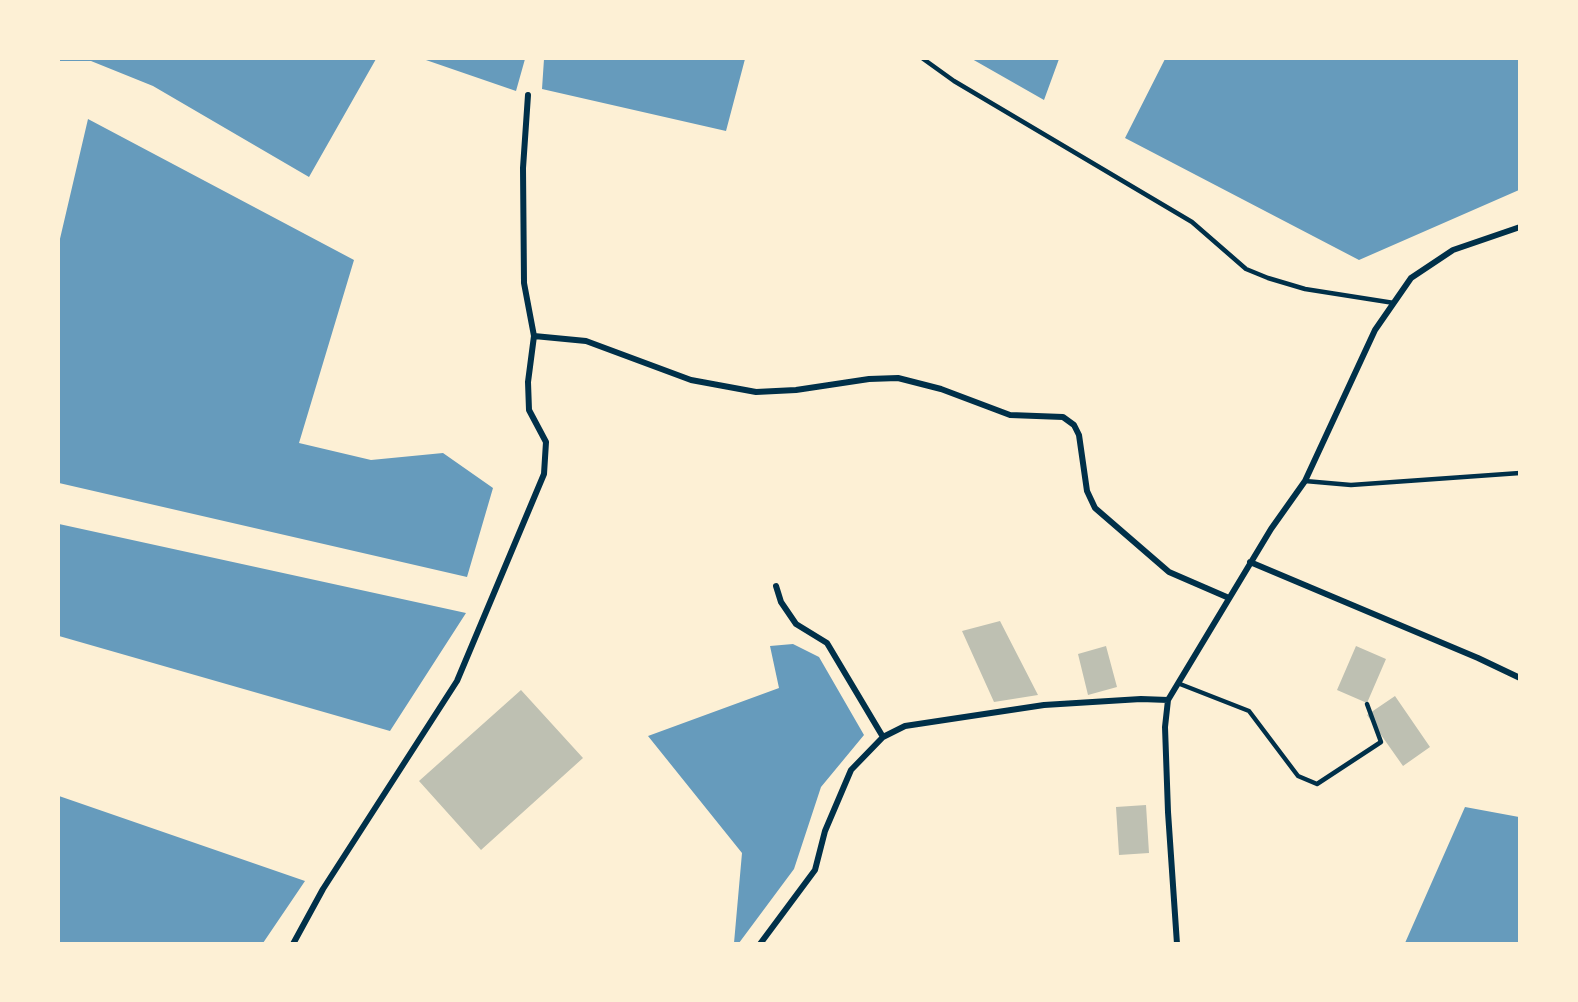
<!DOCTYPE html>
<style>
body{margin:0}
#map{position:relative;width:1578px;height:1002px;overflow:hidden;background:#fdf0d5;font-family:"Titillium Web",sans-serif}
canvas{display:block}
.frame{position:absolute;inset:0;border:60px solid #fdf0d5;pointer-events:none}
</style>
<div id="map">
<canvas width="1578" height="1002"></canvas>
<div class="frame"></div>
</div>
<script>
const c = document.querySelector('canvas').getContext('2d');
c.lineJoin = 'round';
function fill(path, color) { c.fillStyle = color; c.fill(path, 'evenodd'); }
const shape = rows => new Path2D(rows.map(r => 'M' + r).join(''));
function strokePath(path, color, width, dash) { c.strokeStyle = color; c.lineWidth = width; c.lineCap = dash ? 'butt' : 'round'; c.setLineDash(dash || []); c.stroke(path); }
const water = shape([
 [59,58,376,58,376,59,309,177,153,86,91,61,59,61],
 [423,59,525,59,516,91],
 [544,59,544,58,745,59,726,131,542,89],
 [972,59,1059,59,1044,100],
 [1165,59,1519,59,1519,190,1359,260,1125,138],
 [88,119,354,260,299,443,371,460,443,453,493,488,467,577,59,483,59,243],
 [58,524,59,524,466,613,390,731,59,636],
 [793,644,819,657,864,735,821,787,794,869,739,943,734,943,742,853,648,736,779,688,770,646],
 [59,796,305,881,263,943,59,943],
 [1465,807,1519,817,1519,943,1405,943]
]);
const building = shape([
 [1000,621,1038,695,994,702,962,631],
 [1106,646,1117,687,1088,695,1078,654],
 [1356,646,1386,659,1367,703,1337,690],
 [521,690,583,758,481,850,419,781],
 [1395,696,1430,747,1403,766,1367,715],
 [1146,805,1149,853,1119,855,1116,807]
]);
const service = shape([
 [922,58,954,81,1192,222,1246,269,1268,278,1305,289,1394,303],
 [1305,481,1351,485,1520,473],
 [1180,684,1249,711,1298,776,1317,784,1381,742,1367,704]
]);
const minor = shape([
 [534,336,586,341,691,380,756,392,796,390,869,379,898,378,941,389,1010,415,1063,417,1074,425,1079,435,1087,491,1095,508,1169,572,1229,598],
 [1250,562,1478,658,1520,678],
 [776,586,781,602,796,624,827,643,883,737],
 [293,944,323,889,457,681,544,474,546,442,529,410,528,382,534,336,524,283,523,168,528,95],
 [760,944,815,870,825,831,851,770,883,737,905,726,1044,705,1141,699,1168,700],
 [1177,944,1168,812,1165,727,1168,700,1271,529,1305,481,1375,330,1411,278,1453,250,1520,227]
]);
fill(water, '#669bbc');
fill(building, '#bec0b2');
strokePath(service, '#003049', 4.5);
strokePath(minor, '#003049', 6);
</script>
